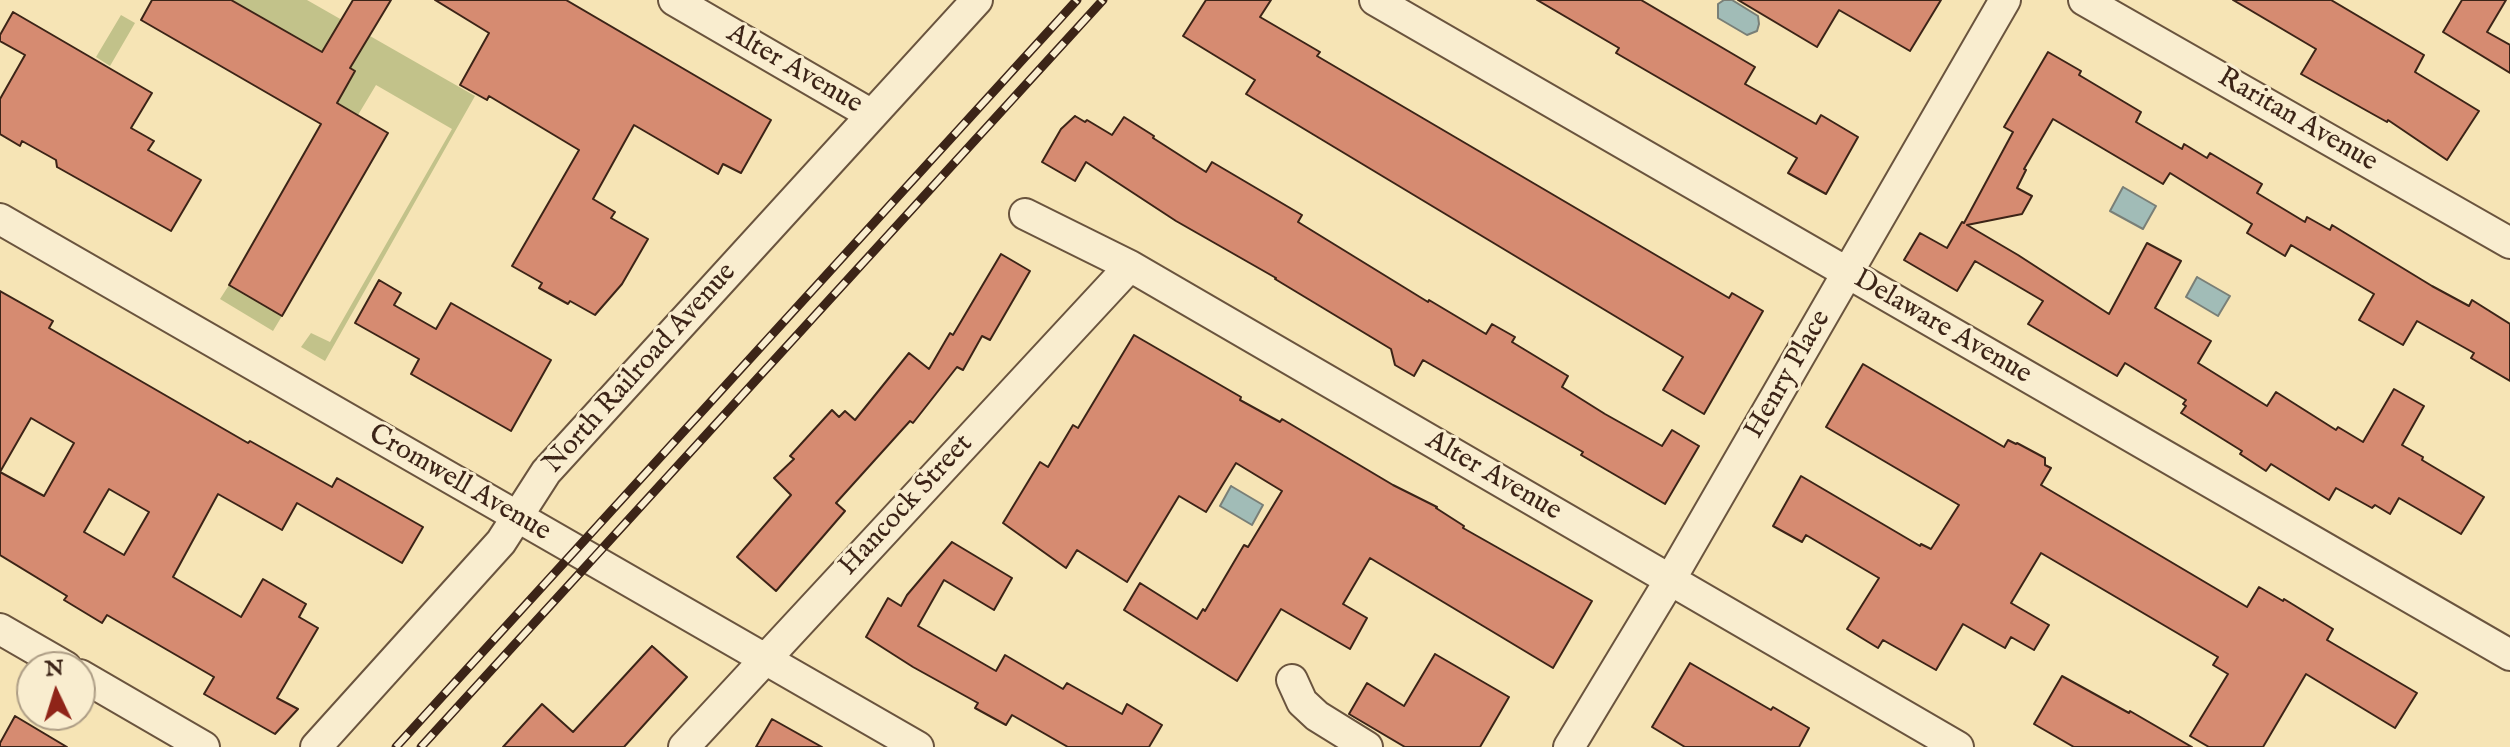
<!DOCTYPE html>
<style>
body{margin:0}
#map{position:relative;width:2510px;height:747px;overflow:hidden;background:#f6e4b5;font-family:"IM FELL English",serif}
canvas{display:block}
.north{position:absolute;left:16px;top:651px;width:80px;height:80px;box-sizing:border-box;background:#f9edcf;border:2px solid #ad9d85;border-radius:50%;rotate:356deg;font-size:22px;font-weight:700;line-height:32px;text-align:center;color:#3c2417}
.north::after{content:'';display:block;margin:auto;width:28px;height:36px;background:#8f2418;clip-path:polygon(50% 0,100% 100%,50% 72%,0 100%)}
</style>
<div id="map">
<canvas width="2510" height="747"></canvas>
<div class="north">N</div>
</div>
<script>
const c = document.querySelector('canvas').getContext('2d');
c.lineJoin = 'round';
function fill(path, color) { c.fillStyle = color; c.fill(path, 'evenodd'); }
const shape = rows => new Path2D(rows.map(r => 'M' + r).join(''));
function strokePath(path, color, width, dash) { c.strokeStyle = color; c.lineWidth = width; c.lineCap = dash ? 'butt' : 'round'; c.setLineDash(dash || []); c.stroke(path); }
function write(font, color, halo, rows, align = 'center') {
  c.font = font + ' "IM FELL English",serif'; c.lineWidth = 6; c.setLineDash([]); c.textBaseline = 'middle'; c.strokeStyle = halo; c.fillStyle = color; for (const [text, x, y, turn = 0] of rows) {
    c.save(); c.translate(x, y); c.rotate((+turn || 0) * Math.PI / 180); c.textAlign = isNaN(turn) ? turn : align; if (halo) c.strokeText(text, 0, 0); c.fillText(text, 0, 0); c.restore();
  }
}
const green = shape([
 [231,0,307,0,475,96,325,361,301,347,311,333,330,342,452,129,376,85,358,115,337,103,355,71],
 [121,15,135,23,110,66,96,57],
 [229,285,282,316,273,331,220,299]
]);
const water = shape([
 [1732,0,1758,16,1759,24,1757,31,1747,35,1718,18,1718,4,1724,0,1732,0],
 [2123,187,2156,206,2143,229,2110,211,2123,187],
 [2197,277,2230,296,2218,316,2186,297,2197,277],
 [1231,486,1263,505,1252,525,1220,506,1231,486]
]);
const building = shape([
 [152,0,231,0,322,52,353,0,391,0,350,68,355,71,337,103,388,133,282,316,229,285,321,124,141,20,152,0],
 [435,0,566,0,771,120,741,173,723,164,718,174,634,125,593,199,615,212,611,218,648,239,622,284,595,315,570,301,568,304,539,288,542,283,512,266,579,150,489,96,487,100,460,85,489,33,435,0],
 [1206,0,1271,0,1260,17,1320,52,1317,56,1729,298,1732,293,1763,311,1704,414,1663,390,1683,357,1246,94,1255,80,1183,36,1206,0],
 [1537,0,1641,0,1755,67,1745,84,1816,124,1821,115,1858,137,1826,194,1788,173,1797,158,1616,53,1619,48,1537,0],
 [1738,0,1941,0,1910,51,1839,10,1817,47,1738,0],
 [2233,0,2331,0,2424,55,2415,72,2479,111,2447,160,2388,120,2387,122,2301,74,2316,49,2233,0],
 [2462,0,2506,0,2487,32,2510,45,2510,73,2443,32,2462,0],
 [13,12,152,93,131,128,154,141,148,150,201,180,171,231,57,167,56,160,22,141,20,146,0,134,0,99,25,55,0,41,0,35,13,12],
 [2048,52,2081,71,2079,75,2141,112,2136,122,2182,149,2184,144,2207,158,2210,153,2262,184,2257,193,2305,222,2307,217,2330,230,2332,225,2432,286,2469,306,2472,300,2510,324,2510,381,2471,358,2474,353,2417,321,2403,345,2359,320,2374,294,2291,245,2285,256,2247,233,2252,224,2170,173,2163,184,2053,119,2024,169,2026,170,2017,188,2032,196,2022,214,1967,225,2018,255,2109,314,2147,243,2181,261,2155,308,2211,341,2198,363,2267,406,2276,392,2336,430,2338,427,2363,442,2394,389,2424,406,2402,445,2423,457,2422,460,2484,497,2461,534,2399,498,2390,514,2375,505,2372,508,2336,488,2329,500,2271,464,2266,471,2240,454,2242,451,2181,413,2186,406,2183,404,2186,400,2125,363,2117,376,2028,324,2043,301,1975,261,1957,291,1904,260,1920,233,1947,248,1962,222,1964,223,2013,132,2004,127,2048,52],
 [1075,116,1085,122,1087,120,1112,135,1124,117,1154,136,1153,138,1206,172,1212,162,1302,215,1298,222,1428,302,1429,300,1486,334,1492,324,1515,337,1512,342,1568,376,1562,387,1605,414,1662,446,1672,430,1699,446,1665,504,1581,455,1583,452,1423,360,1414,376,1395,365,1391,349,1275,279,1276,278,1176,221,1086,162,1075,181,1042,162,1061,129,1075,116],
 [1001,254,1030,271,990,340,982,336,963,370,957,367,913,423,910,421,836,503,845,511,776,591,737,557,791,495,774,478,794,459,790,456,832,410,839,417,845,411,855,420,909,353,929,369,950,333,953,335,1001,254],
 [379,280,401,293,394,305,436,329,451,303,551,360,511,431,411,374,419,359,355,323,379,280],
 [0,291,53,321,49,328,248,443,250,441,332,487,337,478,423,527,402,563,297,503,282,530,218,494,173,577,241,617,263,579,306,604,299,617,318,628,277,698,298,709,275,734,204,694,214,677,107,615,102,623,64,600,67,596,0,555,0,291],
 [31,418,74,443,44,496,0,472,31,418],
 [109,489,149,512,124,555,84,532,109,489],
 [1134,335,1241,397,1240,400,1280,422,1282,419,1393,485,1437,507,1436,508,1464,526,1463,528,1592,601,1553,668,1370,558,1343,604,1367,618,1350,649,1281,609,1237,681,1124,610,1140,583,1197,619,1203,609,1205,611,1244,545,1248,547,1282,491,1236,463,1206,512,1179,496,1127,582,1077,550,1066,568,1003,523,1040,462,1048,467,1073,425,1078,428,1134,335],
 [1863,364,2004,447,2008,440,2016,444,2017,443,2045,458,2045,465,2051,468,2041,485,2247,607,2259,587,2283,601,2284,599,2333,629,2327,640,2417,693,2395,728,2306,674,2263,747,2209,747,2190,736,2228,674,2213,665,2218,657,2041,553,2011,603,2049,625,2034,650,2011,637,2005,648,1963,624,1936,670,1883,640,1878,648,1847,629,1879,578,1806,535,1802,542,1773,526,1801,476,1920,546,1921,544,1931,549,1959,505,1826,427,1863,364],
 [952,542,1012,578,994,610,944,580,918,626,996,671,1005,655,1063,689,1067,683,1122,714,1127,704,1162,725,1149,747,1068,747,1012,715,1006,725,975,708,978,703,913,667,866,637,888,598,901,606,907,595,952,542],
 [652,646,687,677,624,747,503,747,542,704,573,732,652,646],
 [1435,654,1509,697,1480,747,1405,747,1349,714,1367,683,1404,706,1435,654],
 [1690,663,1771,710,1773,707,1809,728,1799,747,1685,747,1652,727,1690,663],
 [2062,676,2129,713,2130,711,2192,747,2074,747,2034,724,2062,676],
 [15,716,67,747,0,747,0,743,15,716],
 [772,719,822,747,756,747,772,719]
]);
const minor = shape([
 [674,0,872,115],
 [1375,0,2510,655],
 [2084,0,2510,243],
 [1025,214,1130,266,1958,747],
 [0,219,918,747],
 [0,629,66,667],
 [80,675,204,747],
 [1292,680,1302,702,1317,716,1367,747],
 [316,747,501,542,546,472,977,0],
 [684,747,1130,266],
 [1569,747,1670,580,2005,0]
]);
const rail = shape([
 [396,747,1077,0],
 [421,747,1103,0]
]);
const streetNames = [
 ["Alter Avenue",794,70,30],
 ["Raritan Avenue",2297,121,30],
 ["Delaware Avenue",1942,328,30],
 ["North Railroad Avenue",641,369,-48],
 ["Henry Place",1789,375,-60],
 ["Alter Avenue",1493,477,30],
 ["Cromwell Avenue",459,484,30],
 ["Hancock Street",907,506,-47]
];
fill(green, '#c2c28a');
fill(water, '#a1bcb7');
strokePath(water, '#797f77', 2);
fill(building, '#d68b71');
strokePath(building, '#3c2417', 2);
strokePath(minor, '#6a543e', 34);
strokePath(minor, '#f9edcf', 30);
strokePath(rail, '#3c2417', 9);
strokePath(rail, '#f9edcf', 6, [18]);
write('28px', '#3c2417', '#f9edcf', streetNames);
</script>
